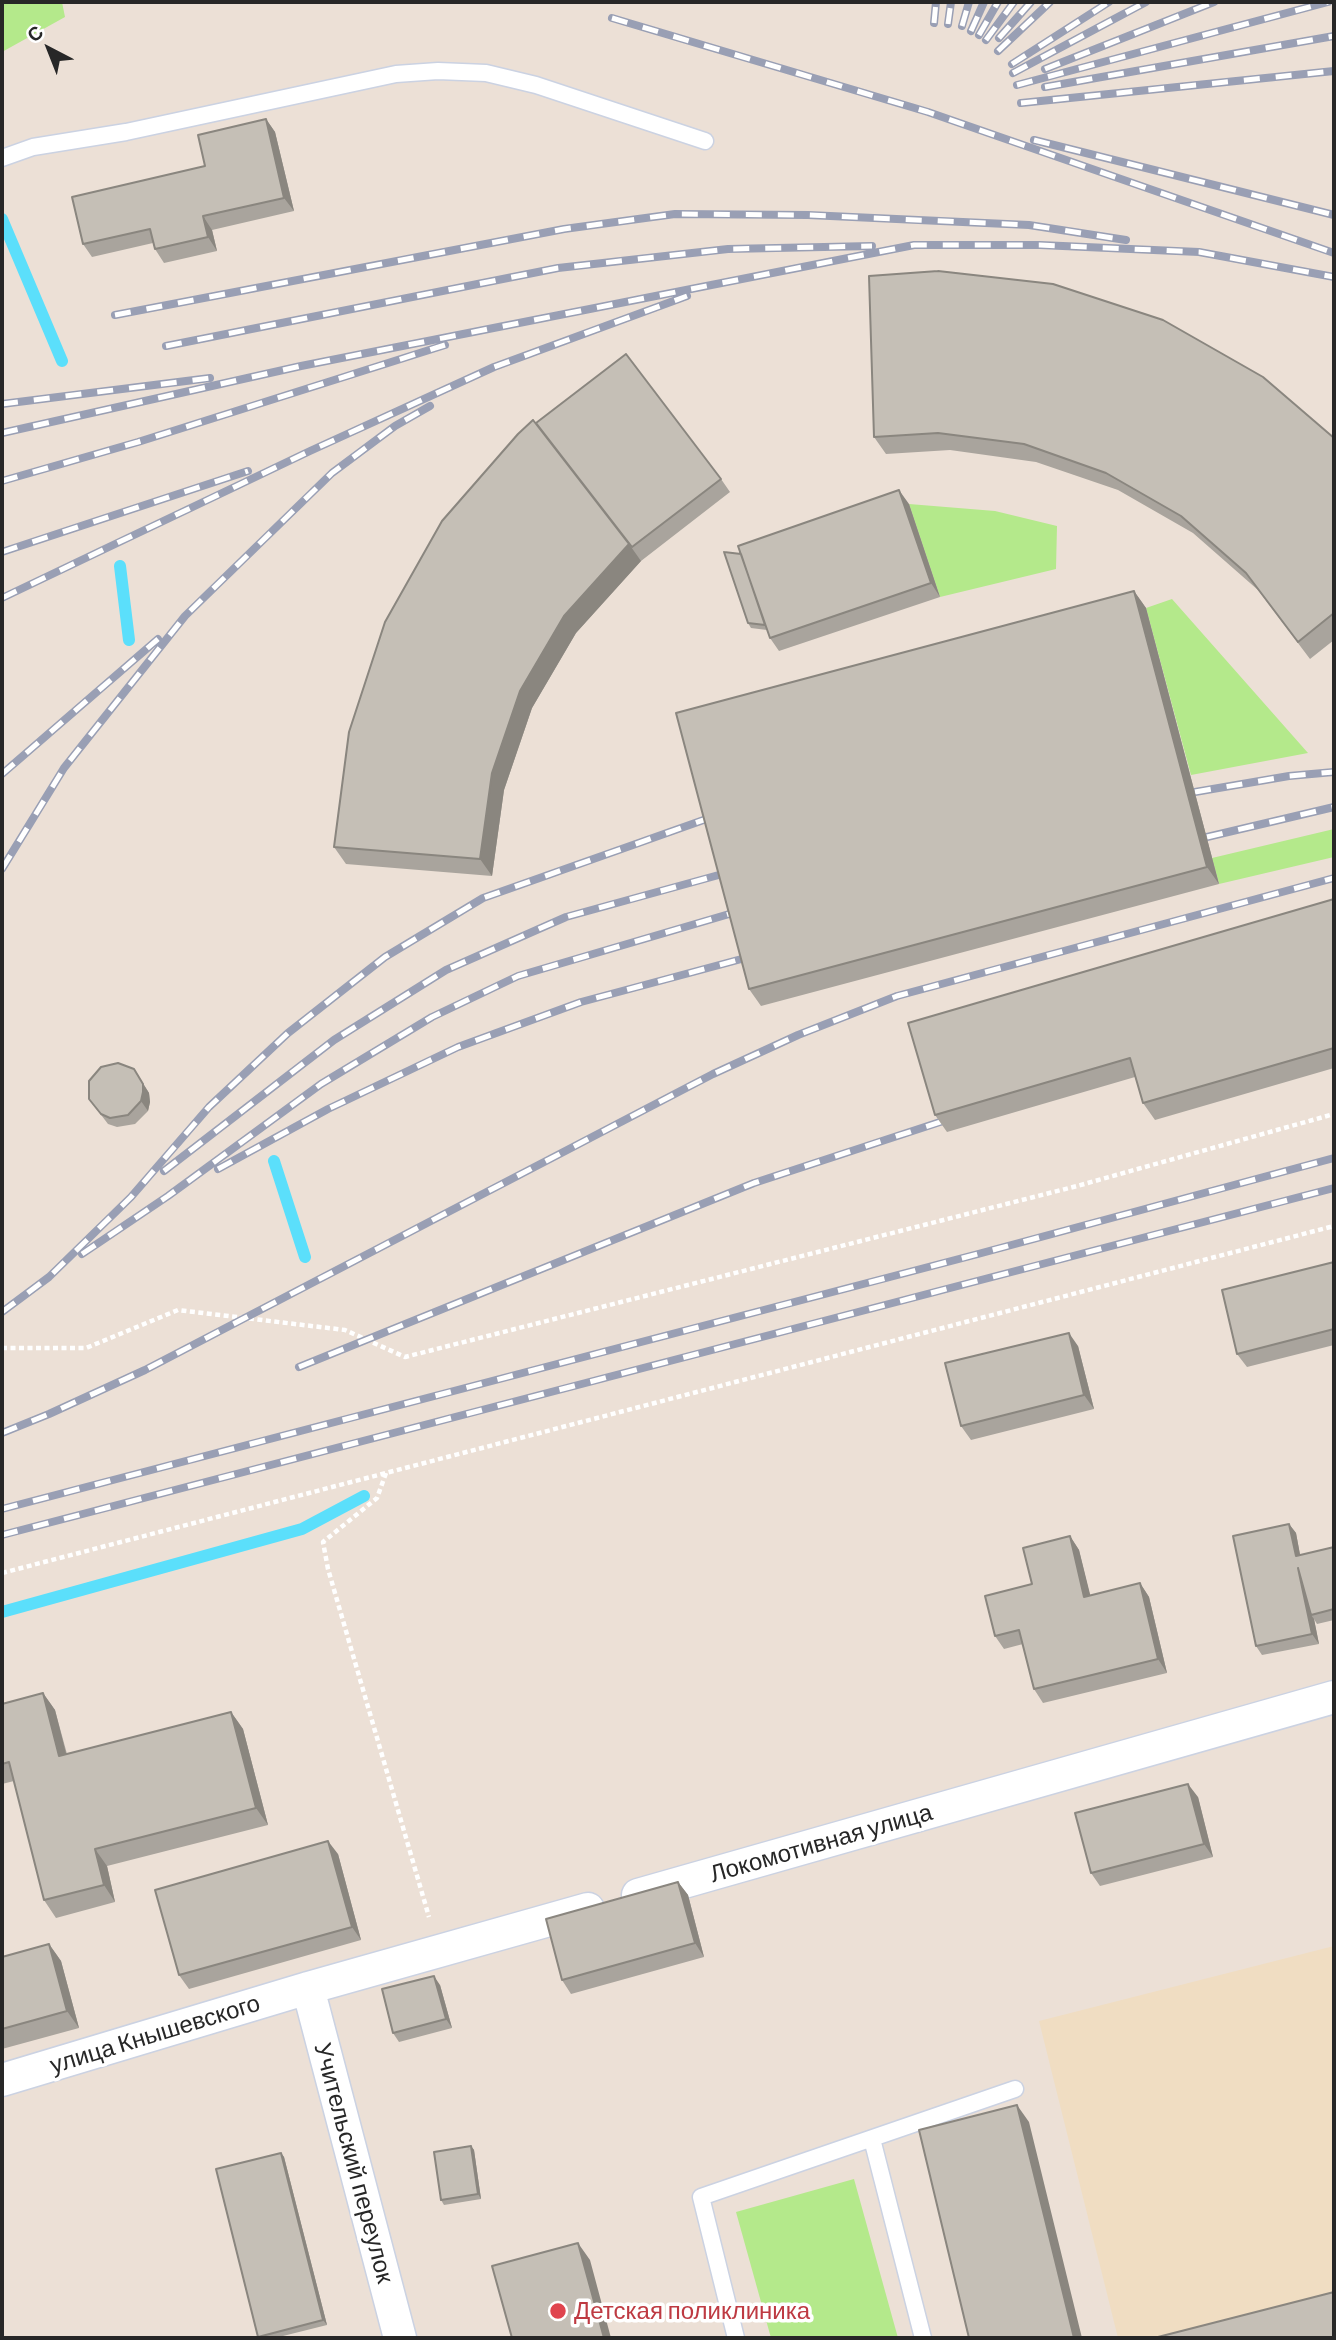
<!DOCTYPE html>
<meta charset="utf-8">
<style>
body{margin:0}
#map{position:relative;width:1336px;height:2340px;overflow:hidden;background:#ece0d6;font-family:Barlow,sans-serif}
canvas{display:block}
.frame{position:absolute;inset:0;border:4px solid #272727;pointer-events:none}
.north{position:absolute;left:14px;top:14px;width:70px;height:70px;-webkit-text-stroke:5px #fff;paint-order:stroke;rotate:318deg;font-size:19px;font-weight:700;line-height:28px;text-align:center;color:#272727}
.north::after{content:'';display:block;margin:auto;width:24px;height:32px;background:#272727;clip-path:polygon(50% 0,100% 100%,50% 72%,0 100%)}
</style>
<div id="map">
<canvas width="1336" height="2340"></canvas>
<div class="frame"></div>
<div class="north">С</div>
</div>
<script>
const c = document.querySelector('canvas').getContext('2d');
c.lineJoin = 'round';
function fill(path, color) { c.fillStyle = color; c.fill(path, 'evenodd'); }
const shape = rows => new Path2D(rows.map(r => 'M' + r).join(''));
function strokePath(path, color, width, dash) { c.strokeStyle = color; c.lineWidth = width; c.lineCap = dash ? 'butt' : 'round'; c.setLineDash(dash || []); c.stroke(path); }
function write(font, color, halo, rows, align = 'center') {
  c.font = font + ' Barlow,sans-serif'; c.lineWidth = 7; c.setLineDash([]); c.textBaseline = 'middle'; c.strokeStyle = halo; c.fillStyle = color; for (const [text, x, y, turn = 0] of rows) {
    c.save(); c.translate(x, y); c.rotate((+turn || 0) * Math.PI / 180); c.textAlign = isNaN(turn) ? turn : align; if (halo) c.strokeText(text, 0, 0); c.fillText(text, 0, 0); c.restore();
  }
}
const education = shape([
 [1334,1946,1334,2338,1118,2338,1039,2021]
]);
const green = shape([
 [2,2,62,2,65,17,2,52],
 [909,504,995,511,1057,526,1056,569,940,597],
 [1172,599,1308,753,1191,775,1146,608],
 [1334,829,1334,857,1219,884,1212,858],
 [854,2179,898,2338,771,2338,736,2212]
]);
const stream = shape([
 [2,219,62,361],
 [120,566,129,640],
 [274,1161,305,1257],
 [2,1612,302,1529,364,1496]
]);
const path = shape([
 [2,1348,86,1348,178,1310,345,1330,405,1357,1077,1186,1334,1114],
 [386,1473,377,1498,323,1542,328,1569,429,1917],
 [2,1573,1334,1226]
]);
const lane = shape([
 [2,158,33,147,126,132,396,74,438,71,486,73,536,85,705,141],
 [872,2139,923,2338],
 [736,2338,701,2197,1015,2089]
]);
const street = shape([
 [638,1895,1334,1697],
 [308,1988,400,2338],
 [2,2080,308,1988,588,1909]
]);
const rail = shape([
 [612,18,928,112,1334,253],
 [934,23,936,2],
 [948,24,951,2],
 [962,26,969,2],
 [971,31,984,2],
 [979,35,998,2],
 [999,38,1031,2],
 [986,40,1014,2],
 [998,51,1050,2],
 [1012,64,1109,2],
 [1045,69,1214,2],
 [1013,73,1146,2],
 [1017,85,1328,2],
 [1045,87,1334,36],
 [1021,103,1334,71],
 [1034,140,1334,215],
 [115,315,564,229,675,214,808,215,1029,225,1126,240],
 [166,346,558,268,728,249,872,246],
 [2,404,210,378],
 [2,433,301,366,914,245,1040,245,1199,252,1334,277],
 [2,481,138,442,445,345],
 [2,552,248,471],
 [2,598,310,451,494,367,687,296],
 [2,774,158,639],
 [1195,792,1289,776,1334,772],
 [1207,837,1334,807],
 [2,869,64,768,185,616,332,473,395,426,430,406],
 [218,1169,328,1109,458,1047,581,1002,749,957],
 [164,1171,334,1040,446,970,566,917,726,873],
 [82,1254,168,1196,321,1084,432,1017,518,976,736,912],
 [2,1312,49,1277,131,1197,209,1107,288,1033,385,957,483,898,712,817],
 [299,1367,754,1183,943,1121],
 [2,1433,49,1414,145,1370,713,1074,798,1035,897,996,1334,878],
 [2,1509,978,1254,1334,1158],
 [2,1535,1334,1188]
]);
const wall = shape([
 [266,119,275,132,294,211,212,230,217,251,164,263,155,249,153,243,92,257,83,244,205,166],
 [869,276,1334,438,1334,640,1310,659,1258,590,1193,533,1118,490,1036,462,950,450,886,454,874,437],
 [536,423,721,479,730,492,641,561,576,633,532,708,504,790,492,876,346,864,334,847],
 [909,504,940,597,779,651,770,638,767,630,751,628,748,623,741,554],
 [1134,591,1146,608,1219,884,761,1006,749,989],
 [1334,899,1334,1068,1155,1120,1143,1103,1135,1077,947,1132,935,1115],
 [134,1069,149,1093,150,1102,148,1111,135,1124,117,1127,108,1124,89,1099],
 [1334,1262,1334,1345,1247,1367,1237,1354],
 [1078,1346,1094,1409,971,1440,961,1426],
 [1289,1524,1296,1533,1300,1555,1334,1547,1334,1620,1317,1624,1314,1619,1319,1644,1262,1655,1256,1646],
 [1070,1536,1079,1550,1090,1596,1140,1583,1149,1597,1167,1673,1043,1703,1034,1689,1023,1644,1004,1649,995,1636,1032,1584],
 [43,1693,55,1710,67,1754,231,1712,243,1729,268,1825,107,1866,115,1902,56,1918,44,1900,14,1781,2,1784,2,1704],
 [1198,1797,1213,1857,1100,1886,1091,1873],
 [338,1854,361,1940,189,1989,179,1975],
 [678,1882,688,1895,704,1957,571,1994,562,1980],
 [49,1944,61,1961,79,2028,2,2049,2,1957],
 [440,1985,452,2028,399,2042,393,2033],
 [471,2146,474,2150,481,2199,444,2205,441,2200],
 [281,2153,284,2157,327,2325,275,2338,259,2338,258,2337]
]);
const shadedWall = shape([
 [266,119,275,132,294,211,284,198],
 [203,216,212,230,217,251,208,237],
 [899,490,909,504,940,597,931,583],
 [629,544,641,561,576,633,532,708,504,790,492,876,480,859,492,773,520,691,564,616],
 [1134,591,1146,608,1219,884,1207,867],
 [134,1069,149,1093,150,1102,148,1111,141,1101],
 [1069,1333,1078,1346,1094,1409,1084,1395],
 [1289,1524,1296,1533,1302,1565,1296,1556],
 [1070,1536,1079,1550,1094,1610,1084,1597],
 [1298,1568,1311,1615,1314,1619,1319,1644,1312,1634],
 [1140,1583,1149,1597,1167,1673,1158,1659],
 [43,1693,55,1710,71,1773,59,1756],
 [231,1712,243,1729,268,1825,256,1808],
 [1188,1784,1198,1797,1213,1857,1204,1844],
 [328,1841,338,1854,361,1940,352,1927],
 [95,1849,107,1866,115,1902,104,1885],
 [678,1882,688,1895,704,1957,695,1943],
 [49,1944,61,1961,79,2028,67,2011],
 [434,1976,440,1985,452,2028,446,2019],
 [1017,2105,1029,2122,1082,2338,1074,2338],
 [471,2146,474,2150,481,2199,478,2194],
 [281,2153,284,2157,327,2325,323,2320],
 [578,2243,590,2260,611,2338,604,2338]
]);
const building = shape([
 [266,119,284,198,203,216,208,237,155,249,150,229,83,244,72,197,205,166,198,135,266,119],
 [938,271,1053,284,1163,320,1263,377,1334,438,1334,613,1298,642,1246,573,1181,516,1106,473,1024,444,938,433,874,437,869,276,938,271],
 [626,354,721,479,632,547,536,423,626,354],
 [533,420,629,544,564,616,520,691,492,773,480,859,334,847,349,732,385,622,442,521,518,434,533,420],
 [899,490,931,583,770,638,738,546,899,490],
 [724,552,741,554,765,625,748,623,724,552],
 [1134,591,1207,867,749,989,676,713,1134,591],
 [1334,899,1334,1048,1143,1103,1130,1058,935,1115,908,1023,1334,899],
 [118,1063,134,1069,143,1084,143,1092,141,1101,128,1115,110,1118,101,1114,89,1099,89,1081,101,1067,118,1063],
 [1334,1262,1334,1329,1237,1354,1222,1290,1334,1262],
 [1069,1333,1084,1395,961,1426,945,1363,1069,1333],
 [1289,1524,1296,1556,1334,1547,1334,1609,1311,1615,1298,1568,1312,1634,1256,1646,1233,1536,1289,1524],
 [1070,1536,1084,1597,1140,1583,1158,1659,1034,1689,1019,1630,995,1636,985,1596,1032,1584,1023,1548,1070,1536],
 [43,1693,59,1756,231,1712,256,1808,95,1849,104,1885,44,1900,9,1762,2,1764,2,1704,43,1693],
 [1188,1784,1204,1844,1091,1873,1075,1813,1188,1784],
 [328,1841,352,1927,179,1975,155,1890,328,1841],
 [678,1882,695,1943,562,1980,546,1919,678,1882],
 [49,1944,67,2011,2,2029,2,1957,49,1944],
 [434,1976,446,2019,393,2033,382,1989,434,1976],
 [1017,2105,1074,2338,969,2338,919,2130,1017,2105],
 [471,2146,478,2194,441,2200,434,2152,471,2146],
 [281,2153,323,2320,258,2337,216,2169,281,2153],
 [578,2243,604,2338,512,2338,492,2266,578,2243],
 [1334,2292,1334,2338,1154,2338,1334,2292]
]);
const markers = [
 [558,2311,9,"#e0444e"]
];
const streetNames = [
 ["Локомотивная улица",821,1843,-16],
 ["улица Кнышевского",155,2034,-17],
 ["Учительский переулок",354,2163,75]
];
const healthNames = [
 ["Детская поликлиника",574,2311]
];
fill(education, '#f0ddc2');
fill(green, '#b4e98b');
strokePath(stream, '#5bdffb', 12);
strokePath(lane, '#cbd2e2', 19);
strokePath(street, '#cbd2e2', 35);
strokePath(path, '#fff', 4.5, [5, 3.5]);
strokePath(lane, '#fff', 16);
strokePath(street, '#fff', 32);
strokePath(rail, '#999fb4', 8);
strokePath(rail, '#fff', 5, [16]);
fill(wall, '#a9a49d');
fill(shadedWall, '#8a867f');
fill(building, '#c5bfb6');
strokePath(building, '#8a867f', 2);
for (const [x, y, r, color] of markers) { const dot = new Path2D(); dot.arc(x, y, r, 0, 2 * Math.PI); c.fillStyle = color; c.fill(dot); strokePath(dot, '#fff', 2.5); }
write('24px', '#272727', '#fff', streetNames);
write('24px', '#be3a42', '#fff', healthNames, 'left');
</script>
